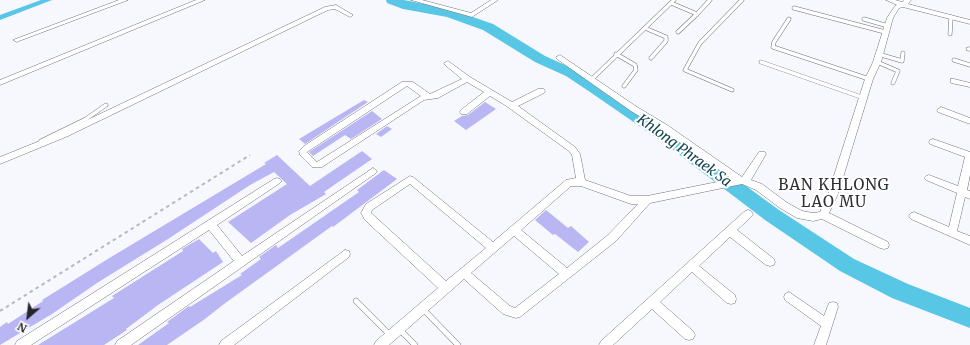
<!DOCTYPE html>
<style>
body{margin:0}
#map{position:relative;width:970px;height:345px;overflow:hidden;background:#f7f7fe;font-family:Merriweather,serif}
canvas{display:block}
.north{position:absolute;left:8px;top:297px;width:40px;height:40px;-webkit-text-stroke:3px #fff;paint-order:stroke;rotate:208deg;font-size:11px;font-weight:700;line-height:16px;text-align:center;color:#26262a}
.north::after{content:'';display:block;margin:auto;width:14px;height:18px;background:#26262a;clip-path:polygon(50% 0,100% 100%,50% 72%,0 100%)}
</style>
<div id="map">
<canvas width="970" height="345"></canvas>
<div class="north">N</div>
</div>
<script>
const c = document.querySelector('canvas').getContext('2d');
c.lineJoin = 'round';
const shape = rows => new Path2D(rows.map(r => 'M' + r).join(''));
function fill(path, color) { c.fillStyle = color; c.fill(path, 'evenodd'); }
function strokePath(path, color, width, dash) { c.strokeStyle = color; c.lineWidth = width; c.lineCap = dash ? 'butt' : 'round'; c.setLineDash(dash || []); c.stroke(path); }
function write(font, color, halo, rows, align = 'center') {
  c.font = font + ' Merriweather,serif'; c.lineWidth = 4; c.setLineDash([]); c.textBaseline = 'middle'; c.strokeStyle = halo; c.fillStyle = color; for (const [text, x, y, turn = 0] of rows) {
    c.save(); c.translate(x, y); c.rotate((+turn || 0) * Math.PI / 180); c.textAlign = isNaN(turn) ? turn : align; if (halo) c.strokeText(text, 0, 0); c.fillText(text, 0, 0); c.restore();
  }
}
const canal = shape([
 [41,0,52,0,0,20,0,15,41,0]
]);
const river = shape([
 [386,0,404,0,450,9,493,24,545,56,576,70,676,135,779,210,854,259,908,284,970,308,970,328,892,298,840,271,765,220,664,143,590,92,566,76,535,62,483,30,447,17,403,9,387,3,386,0]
]);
const building = shape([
 [364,100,368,102,305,144,299,139],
 [485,102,496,109,466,130,454,121,462,116,468,115],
 [372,111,382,119,351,139,345,135,313,156,309,152],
 [387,126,392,129,381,137,376,134],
 [362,151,372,159,324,192,326,194,290,215,251,243,228,222,287,184,274,172,250,185,168,239,97,283,52,314,0,345,0,327,7,322,8,324,43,301,42,300,111,257,266,164,264,163,277,155,310,186],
 [384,170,397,179,333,227,332,226,224,304,205,319,167,345,138,345,169,323,167,322,189,306,190,307,242,275,240,274,261,259,259,257,276,245,278,248,359,192,357,190],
 [546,210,568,228,571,226,589,242,578,252,555,234,553,235,535,220],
 [199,239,213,253,216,251,223,262,158,305,126,329,127,330,104,345,38,345,114,298,112,296,183,251,182,249]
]);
const path = shape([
 [0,311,250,155]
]);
const serviceFar1 = shape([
 [671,3,697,14,678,32],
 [794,8,885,32],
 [697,14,710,0],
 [789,19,774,42,773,47,869,79],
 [864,19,888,26],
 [645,28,666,37,666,41,651,58],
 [950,34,951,17],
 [968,49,970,49],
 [616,54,635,65,636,70,624,86],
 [878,54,902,61,903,53],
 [954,60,970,65],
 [761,62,864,98],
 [877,62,898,71,893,83],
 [593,78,674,0],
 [732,90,685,70,700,43,742,0],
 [41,141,86,119,106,105]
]);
const service = shape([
 [356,301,391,336],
 [423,309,458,345],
 [399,329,415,345]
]);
const minor = shape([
 [119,0,128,0,19,41,17,42,13,40,119,0],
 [196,0,205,0,0,85,0,80,196,0],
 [411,0,422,0,471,13,491,0,498,0,472,17,411,0],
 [886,0,895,0,902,2,904,0,911,0,908,4,970,20,970,24,903,7,899,8,893,18,881,62,873,79,838,194,829,213,888,242,889,245,888,248,884,249,880,248,822,219,813,221,797,218,780,208,756,190,742,184,650,203,616,241,520,317,516,318,503,314,464,279,389,345,374,345,376,341,438,288,365,220,361,213,366,204,410,176,413,177,493,242,566,180,576,178,572,155,569,151,505,105,490,96,467,114,461,114,460,112,461,110,484,92,467,82,438,98,424,100,322,167,312,167,300,155,299,151,304,146,402,82,413,82,430,94,462,79,445,65,444,63,448,61,470,77,512,102,538,89,544,89,545,91,544,93,518,106,575,147,580,154,585,180,631,196,647,196,732,179,661,129,631,111,557,59,556,57,560,55,637,107,667,125,742,177,759,152,765,152,766,154,751,180,762,184,786,202,802,211,813,213,820,212,828,194,865,79,873,62,887,18,895,6,897,5,886,0],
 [407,86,421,96,317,162,307,152,407,86],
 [410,184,486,248,446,281,371,213,372,210,410,184],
 [571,186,581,186,631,204,638,204,608,235,567,268,521,230,571,186],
 [514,236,559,274,515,308,510,306,471,273,514,236],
 [336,5,353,15,350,17,335,9,328,10,68,136,0,164,0,157,62,132,325,7,336,5],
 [951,79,954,79,970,83,970,87,951,83,951,79],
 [941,107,970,118,970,124,938,112,937,110,941,107],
 [933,139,970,152,970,175,967,190,970,191,970,199,965,197,957,231,970,236,970,245,911,219,909,216,911,213,914,212,949,227,957,193,926,180,924,178,926,176,929,175,958,186,965,157,930,144,929,142,930,140,933,139],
 [373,168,377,171,376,173,131,345,115,345,117,341,234,261,209,230,31,345,15,345,17,341,274,179,277,178,280,179,282,181,280,183,217,225,242,256,373,168],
 [748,210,751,211,753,214,751,217,737,230,774,259,775,262,774,265,770,266,766,265,730,237,699,266,735,295,736,299,735,303,731,304,727,303,692,272,660,302,693,331,695,335,693,339,689,340,685,339,652,309,613,345,599,345,601,341,745,211,748,210],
 [345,250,349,251,350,254,349,257,234,345,219,345,221,341,345,250],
 [789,292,824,316,829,303,833,302,837,303,838,307,826,345,814,345,821,326,785,300,784,297,785,294,789,292]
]);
const waterNames = [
 ["Khlong Phraek Sa",684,151,36]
];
const quarterNames = [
 ["BAN KHLONG",834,186],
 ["LAO MU",834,203]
];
fill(canal, '#58c7e5');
fill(river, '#58c7e5');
fill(building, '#bab6f4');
strokePath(serviceFar1, '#70707a', 4.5);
strokePath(service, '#70707a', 6);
strokePath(minor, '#70707a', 1);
strokePath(path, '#b8b8be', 2, [3.5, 3.5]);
strokePath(serviceFar1, '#fff', 3.5);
strokePath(service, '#fff', 5);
fill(minor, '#fff');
write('italic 14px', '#114350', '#fff', waterNames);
c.letterSpacing = '1px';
write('15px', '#2e2e36', '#fff', quarterNames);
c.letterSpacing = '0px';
</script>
